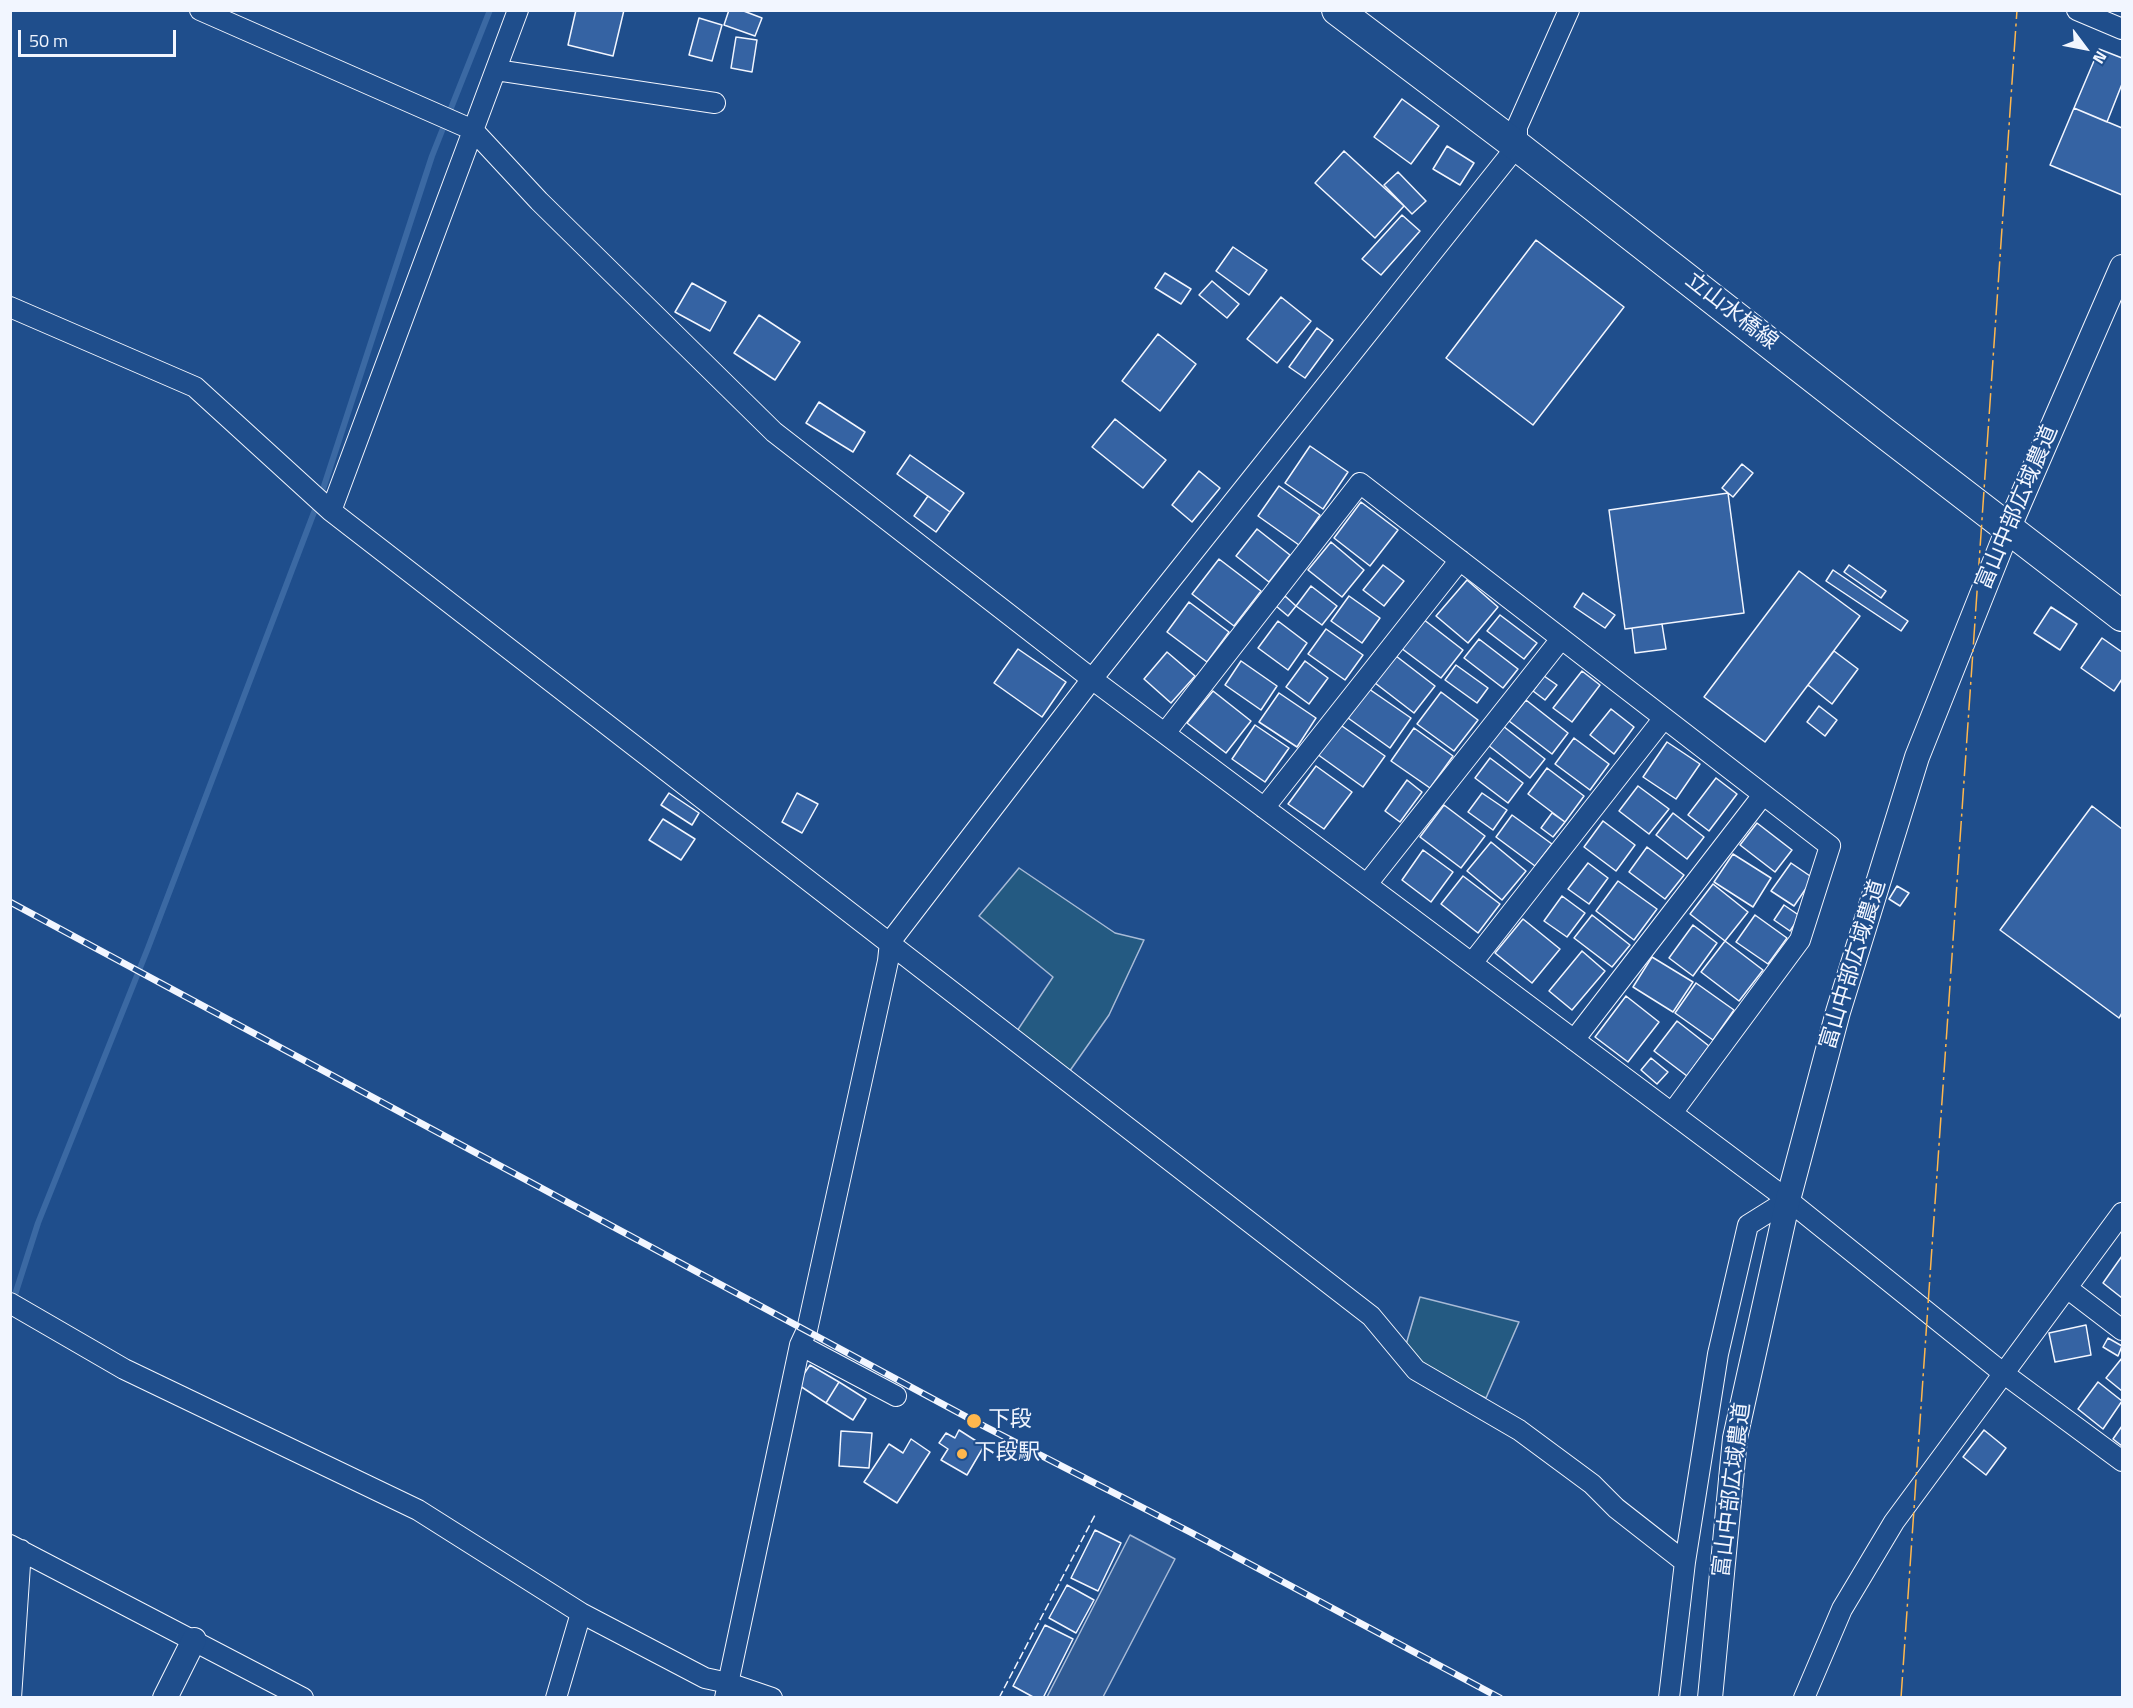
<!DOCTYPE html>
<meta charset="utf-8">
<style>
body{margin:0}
#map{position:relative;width:2133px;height:1708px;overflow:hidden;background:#1f4e8c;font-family:"Titillium Web",sans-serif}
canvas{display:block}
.frame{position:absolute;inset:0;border:12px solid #f2f6ff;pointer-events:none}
.north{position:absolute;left:2055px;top:18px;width:60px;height:60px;-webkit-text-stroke:4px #1f4e8c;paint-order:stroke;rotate:122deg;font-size:16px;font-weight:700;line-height:24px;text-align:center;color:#f2f6ff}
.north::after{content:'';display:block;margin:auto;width:21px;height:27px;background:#f2f6ff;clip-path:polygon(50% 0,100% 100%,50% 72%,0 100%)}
.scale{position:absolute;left:18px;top:30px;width:158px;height:27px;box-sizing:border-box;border:3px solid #f2f6ff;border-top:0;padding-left:8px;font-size:18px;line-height:21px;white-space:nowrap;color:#f2f6ff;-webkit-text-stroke:4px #1f4e8c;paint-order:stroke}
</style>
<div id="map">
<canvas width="2133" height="1708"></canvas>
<div class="frame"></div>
<div class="north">N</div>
<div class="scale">50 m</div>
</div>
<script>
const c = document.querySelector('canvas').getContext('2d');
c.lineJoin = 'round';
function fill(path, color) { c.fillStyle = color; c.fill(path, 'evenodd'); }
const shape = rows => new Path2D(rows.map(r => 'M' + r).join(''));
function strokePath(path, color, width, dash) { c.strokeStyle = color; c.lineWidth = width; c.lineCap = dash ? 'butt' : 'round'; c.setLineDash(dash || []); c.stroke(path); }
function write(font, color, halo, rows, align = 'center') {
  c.font = font + ' "Titillium Web","Noto Sans JP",sans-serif'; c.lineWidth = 4.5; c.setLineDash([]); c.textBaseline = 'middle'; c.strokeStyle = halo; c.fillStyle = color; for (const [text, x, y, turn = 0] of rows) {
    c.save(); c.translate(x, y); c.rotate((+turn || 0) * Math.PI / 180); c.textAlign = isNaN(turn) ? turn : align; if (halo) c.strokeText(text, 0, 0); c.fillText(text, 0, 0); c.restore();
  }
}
const green = shape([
 [1019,868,1115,933,1144,940,1109,1015,1069,1072,1017,1031,1053,977,979,916,1019,868],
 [1420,1297,1519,1322,1486,1398,1426,1371,1405,1348,1420,1297]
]);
const parking = shape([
 [1130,1535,1175,1559,1103,1697,1047,1697,1130,1535]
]);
const stream = shape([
 [13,1301,38,1223,148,948,324,486,432,156,490,10]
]);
const building = shape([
 [576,10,624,10,613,56,568,45,576,10],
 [729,10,741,10,762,18,755,36,724,25,729,10],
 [699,18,722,25,712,61,689,55,699,18],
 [736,37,757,40,752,72,731,68,736,37],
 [2099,49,2122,58,2122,84,2107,122,2074,108,2099,49],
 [1402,99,1439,126,1411,164,1374,137,1402,99],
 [2074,108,2122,128,2122,195,2050,165,2074,108],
 [1447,146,1474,163,1460,185,1433,169,1447,146],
 [1344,151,1404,206,1375,238,1315,183,1344,151],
 [1398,172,1426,201,1412,214,1384,185,1398,172],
 [1402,215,1420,231,1381,275,1362,259,1402,215],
 [1536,240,1624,307,1533,425,1446,358,1536,240],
 [1233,247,1267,270,1249,295,1216,271,1233,247],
 [1165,273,1191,289,1181,304,1155,288,1165,273],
 [1212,281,1239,304,1227,318,1199,295,1212,281],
 [692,283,726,302,710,331,675,312,692,283],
 [1281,297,1311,321,1277,363,1247,339,1281,297],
 [759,315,800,342,775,380,734,353,759,315],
 [1317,328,1333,340,1305,378,1289,367,1317,328],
 [1158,334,1196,364,1160,411,1122,381,1158,334],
 [819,402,865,432,853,452,806,423,819,402],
 [1115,419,1166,460,1143,488,1092,447,1115,419],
 [1310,446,1348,472,1323,509,1285,483,1310,446],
 [910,455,964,493,950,512,897,474,910,455],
 [1742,464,1753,473,1733,497,1722,488,1742,464],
 [1199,471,1220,488,1192,522,1172,505,1199,471],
 [1279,486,1320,515,1299,545,1258,516,1279,486],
 [1728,493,1744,613,1625,629,1609,510,1728,493],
 [928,496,950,512,936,532,914,516,928,496],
 [1361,502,1398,530,1370,566,1334,538,1361,502],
 [1257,529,1290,555,1269,582,1236,556,1257,529],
 [1331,542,1364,570,1342,597,1308,570,1331,542],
 [1219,559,1261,591,1234,626,1192,594,1219,559],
 [1383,565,1404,581,1384,606,1363,590,1383,565],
 [1849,565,1886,591,1881,598,1844,572,1849,565],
 [1833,570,1908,621,1901,631,1826,581,1833,570],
 [1799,571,1860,616,1765,742,1704,697,1799,571],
 [1467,580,1498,607,1468,643,1436,616,1467,580],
 [1311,586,1337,606,1322,625,1296,606,1311,586],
 [1583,593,1615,615,1605,628,1574,607,1583,593],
 [1285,596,1296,606,1288,616,1276,606,1285,596],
 [1349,596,1380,618,1362,643,1331,621,1349,596],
 [1189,602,1229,632,1207,662,1167,632,1189,602],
 [2051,607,2077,624,2060,650,2034,633,2051,607],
 [1500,615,1537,643,1524,659,1487,631,1500,615],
 [1423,619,1463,650,1441,678,1401,648,1423,619],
 [1278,621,1307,643,1288,670,1258,648,1278,621],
 [1662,624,1666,649,1635,653,1632,628,1662,624],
 [1326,629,1363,655,1345,680,1308,654,1326,629],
 [2102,638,2122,652,2122,679,2114,691,2081,668,2102,638],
 [1479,639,1518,669,1503,688,1464,658,1479,639],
 [1018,649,1066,682,1042,717,994,683,1018,649],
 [1834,651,1858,669,1832,704,1808,685,1834,651],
 [1167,652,1195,676,1171,703,1144,679,1167,652],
 [1396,656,1435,686,1414,713,1375,683,1396,656],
 [1241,661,1277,686,1261,710,1225,685,1241,661],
 [1305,661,1328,678,1309,704,1286,687,1305,661],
 [1456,665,1488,688,1477,703,1445,680,1456,665],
 [1582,671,1600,685,1572,722,1553,708,1582,671],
 [1544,676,1557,685,1545,700,1533,691,1544,676],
 [1369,689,1411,718,1390,748,1348,718,1369,689],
 [1213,691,1251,721,1226,753,1187,723,1213,691],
 [1441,692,1478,720,1454,751,1417,724,1441,692],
 [1279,693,1316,718,1297,747,1259,722,1279,693],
 [1526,700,1568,733,1552,754,1509,721,1526,700],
 [1819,706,1837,720,1825,736,1807,722,1819,706],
 [1611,709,1634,727,1614,754,1590,735,1611,709],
 [1339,724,1385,756,1363,787,1317,754,1339,724],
 [1255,725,1289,748,1265,782,1232,759,1255,725],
 [1503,726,1545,759,1530,778,1488,745,1503,726],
 [1414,728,1453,756,1430,788,1391,761,1414,728],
 [1574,738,1609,764,1590,790,1555,764,1574,738],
 [1667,742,1700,764,1676,799,1643,777,1667,742],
 [1490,758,1523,783,1508,803,1475,778,1490,758],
 [1316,766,1352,792,1324,829,1288,804,1316,766],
 [1547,768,1584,796,1565,822,1528,794,1547,768],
 [1716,778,1737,794,1709,831,1688,815,1716,778],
 [1407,780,1422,792,1400,822,1385,811,1407,780],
 [1638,786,1669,809,1649,834,1619,811,1638,786],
 [669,793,699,813,692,825,661,805,669,793],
 [797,793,818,804,802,833,782,822,797,793],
 [1482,793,1507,810,1493,830,1468,812,1482,793],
 [1444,805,1485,836,1461,868,1420,837,1444,805],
 [2092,806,2122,829,2122,1013,2119,1018,2000,930,2092,806],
 [1552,813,1565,822,1553,837,1541,828,1552,813],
 [1673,813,1704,837,1687,859,1656,835,1673,813],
 [1512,815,1552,844,1535,866,1496,837,1512,815],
 [663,819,695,839,681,860,649,840,663,819],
 [1603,821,1635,845,1616,871,1584,847,1603,821],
 [1757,823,1792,850,1775,872,1740,845,1757,823],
 [1491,842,1526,871,1502,900,1467,871,1491,842],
 [1647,847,1684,875,1665,899,1629,872,1647,847],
 [1423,850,1453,872,1431,902,1402,880,1423,850],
 [1733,854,1771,878,1753,907,1714,882,1733,854],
 [1588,863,1608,878,1589,904,1568,889,1588,863],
 [1791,863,1813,878,1794,906,1771,891,1791,863],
 [1463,876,1500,904,1478,933,1441,904,1463,876],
 [1618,881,1657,909,1634,940,1596,911,1618,881],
 [1713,884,1748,912,1725,941,1690,914,1713,884],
 [1897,886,1909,893,1900,906,1889,899,1897,886],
 [1562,896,1585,913,1567,937,1544,921,1562,896],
 [1784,905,1800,916,1790,931,1774,920,1784,905],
 [1592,915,1630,945,1612,967,1574,938,1592,915],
 [1755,915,1787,938,1768,964,1736,942,1755,915],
 [1523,919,1560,949,1532,983,1495,953,1523,919],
 [1693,925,1717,943,1693,976,1669,958,1693,925],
 [1725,941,1763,970,1739,1001,1701,972,1725,941],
 [1582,951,1605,971,1572,1010,1549,991,1582,951],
 [1652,957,1693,982,1673,1012,1633,987,1652,957],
 [1696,983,1734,1010,1713,1040,1675,1013,1696,983],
 [1626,996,1659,1022,1628,1062,1595,1037,1626,996],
 [1677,1021,1709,1046,1687,1076,1654,1051,1677,1021],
 [1651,1058,1668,1072,1657,1084,1641,1070,1651,1058],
 [2122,1256,2122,1298,2103,1283,2122,1256],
 [2086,1325,2091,1355,2055,1362,2049,1333,2086,1325],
 [2108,1338,2122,1346,2118,1356,2103,1347,2108,1338],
 [2122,1358,2122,1391,2106,1378,2122,1358],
 [810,1365,839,1382,826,1403,797,1384,810,1365],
 [839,1382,866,1399,853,1420,826,1403,839,1382],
 [2098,1382,2122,1401,2103,1429,2078,1409,2098,1382],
 [2122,1426,2122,1446,2113,1439,2122,1426],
 [959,1430,984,1446,967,1475,941,1460,948,1449,939,1443,946,1433,955,1438,959,1430],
 [1984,1430,2006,1448,1986,1475,1963,1457,1984,1430],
 [841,1431,872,1433,869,1468,839,1466,841,1431],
 [911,1439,930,1452,897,1503,864,1482,889,1444,903,1453,911,1439],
 [1095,1530,1121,1543,1098,1591,1071,1578,1095,1530],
 [1067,1585,1094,1600,1076,1633,1049,1618,1067,1585],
 [1045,1625,1073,1639,1043,1698,1035,1698,1013,1686,1045,1625]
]);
const minor = shape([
 [200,10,473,130,539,201,774,432,1092,679,1788,1200,2003,1373,2122,1461],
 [2077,10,2122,29],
 [496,70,715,103],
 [10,307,195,387,331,511,1371,1316,1416,1370,1519,1430,1592,1484,1616,1508,1685,1562,1669,1698],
 [331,511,518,10],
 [1165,733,1360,483,1830,846,1800,940,1672,1113],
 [1264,808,1460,560],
 [1367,884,1561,639],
 [1472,963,1664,718],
 [1574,1040,1763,795],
 [2067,1288,2122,1330],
 [10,1303,124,1369,418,1510,581,1613,705,1678,728,1683,772,1698],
 [800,1345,896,1396],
 [10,1545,303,1698],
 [1685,1562,1718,1354,1748,1225,1788,1200],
 [11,1698,21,1550],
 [556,1698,581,1613],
 [725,1698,800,1345,807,1330,888,961,890,942,1092,679,1517,146,1517,127,1569,10],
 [1804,1698,1842,1609,1894,1522,2122,1213]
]);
const tertiary = shape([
 [165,1698,194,1640],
 [1710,1698,1735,1438,1788,1200,1838,1012,1917,757,2008,529,2122,267]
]);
const primary = shape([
 [1337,10,1517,146,1883,432,2122,616]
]);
const rail = shape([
 [10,902,974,1421,1190,1532,1500,1698]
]);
const fence = shape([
 [999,1698,1095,1515]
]);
const power = shape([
 [1901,1698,2017,10]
]);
const markers = [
 [974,1421,8,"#ffb74d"],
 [962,1454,6,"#ffb74d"]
];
const streetNames = [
 ["立山水橋線",1731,312,38],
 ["富山中部広域農道",2018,508,-67],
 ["富山中部広域農道",1854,965,-73],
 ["富山中部広域農道",1733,1490,-83]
];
const poiNames = [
 ["下段",988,1421],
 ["下段駅",974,1454]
];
fill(green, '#245a82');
strokePath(green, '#a8bbd7', 1.5);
fill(parking, '#305b95');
strokePath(parking, '#a8bbd7', 1.5);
strokePath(stream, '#3b69a3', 6);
fill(building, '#3563a3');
strokePath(building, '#f2f6ff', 1.5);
strokePath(minor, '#f2f6ff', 22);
strokePath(tertiary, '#f2f6ff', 26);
strokePath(primary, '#f2f6ff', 32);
strokePath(minor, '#1f4e8c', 20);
strokePath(tertiary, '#1f4e8c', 24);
strokePath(primary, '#1f4e8c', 30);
strokePath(rail, '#f2f6ff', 7);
strokePath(rail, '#1f4e8c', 4.5, [14]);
strokePath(fence, '#f2f6ff', 1.5, [8, 3]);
strokePath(power, '#ffb74d', 1.5, [21, 4.5, 3, 4.5]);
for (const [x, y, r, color] of markers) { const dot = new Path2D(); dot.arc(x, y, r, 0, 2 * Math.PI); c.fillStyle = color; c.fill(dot); strokePath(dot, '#1f4e8c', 2); }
write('22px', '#f2f6ff', '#1f4e8c', streetNames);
write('22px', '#f2f6ff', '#1f4e8c', poiNames, 'left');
</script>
